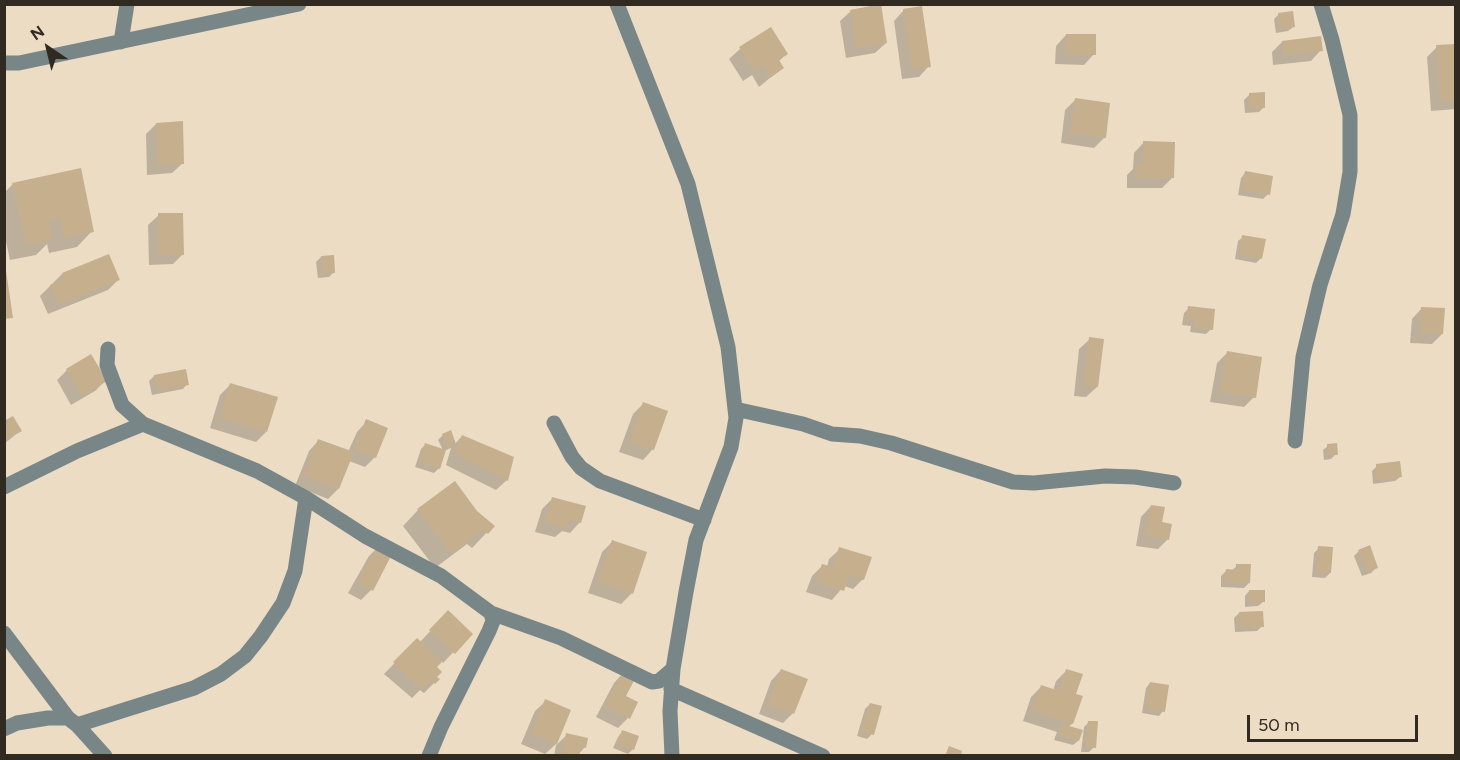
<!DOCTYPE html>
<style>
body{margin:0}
#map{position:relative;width:1460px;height:760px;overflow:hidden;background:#ecdcc4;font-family:Figtree,sans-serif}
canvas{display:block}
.frame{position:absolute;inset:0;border:6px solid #302a21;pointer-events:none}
.north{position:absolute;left:18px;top:18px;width:60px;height:60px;-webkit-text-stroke:4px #ecdcc4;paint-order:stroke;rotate:325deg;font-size:16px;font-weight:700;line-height:24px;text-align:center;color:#302a21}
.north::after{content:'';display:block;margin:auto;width:21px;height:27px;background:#302a21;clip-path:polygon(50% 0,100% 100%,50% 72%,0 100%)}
.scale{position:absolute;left:1247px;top:715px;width:171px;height:27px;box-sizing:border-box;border:3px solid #302a21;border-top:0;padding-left:8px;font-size:18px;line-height:21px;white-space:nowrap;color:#302a21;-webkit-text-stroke:4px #ecdcc4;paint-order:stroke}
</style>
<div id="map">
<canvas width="1460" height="760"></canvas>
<div class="frame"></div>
<div class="north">N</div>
<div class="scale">50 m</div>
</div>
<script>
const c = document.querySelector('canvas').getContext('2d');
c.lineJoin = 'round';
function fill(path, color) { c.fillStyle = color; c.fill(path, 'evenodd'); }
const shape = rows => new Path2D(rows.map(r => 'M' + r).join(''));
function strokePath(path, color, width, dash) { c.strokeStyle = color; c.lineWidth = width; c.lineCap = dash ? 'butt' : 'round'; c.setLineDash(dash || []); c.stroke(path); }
const shadow = shape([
 [1096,4,1095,6,1064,5,1064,4],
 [904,10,929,66,919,77,902,79,894,21],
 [851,11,886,43,875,53,846,58,840,21],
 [1279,14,1293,27,1288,31,1276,33,1274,19],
 [770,29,786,54,778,62,782,68,759,87,752,75,743,81,729,59,740,49],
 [1066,35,1094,54,1084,65,1055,64,1056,46],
 [1282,42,1321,50,1311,61,1273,65,1272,52],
 [1456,45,1456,109,1431,111,1427,57,1437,47],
 [1249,95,1264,107,1259,112,1245,113,1244,100],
 [1075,100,1105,137,1094,148,1061,143,1065,110],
 [156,124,183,163,172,173,147,175,146,134],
 [1144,142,1172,178,1162,188,1127,188,1127,175,1133,169,1134,153],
 [1245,173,1268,194,1263,199,1238,195,1241,178],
 [13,184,92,231,77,247,49,253,47,244,36,255,10,260,4,232,4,193],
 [159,215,183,254,173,264,149,265,148,225],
 [1243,237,1261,258,1256,263,1235,259,1238,241],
 [108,256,118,280,108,290,48,314,40,296,62,274],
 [321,257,334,272,329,277,318,278,316,262],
 [1189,308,1211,329,1206,334,1190,332,1191,326,1182,325,1184,313],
 [1422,308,1442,334,1432,344,1410,343,1412,319],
 [1090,339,1097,387,1086,397,1074,396,1079,349],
 [1227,353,1254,397,1244,407,1210,402,1217,363],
 [67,370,105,381,95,391,71,405,57,380],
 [154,376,187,384,183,389,152,395,149,381],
 [230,385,266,432,256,442,210,428,220,395],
 [643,404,653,449,643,460,619,452,633,414],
 [367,421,375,457,365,467,349,461,338,489,328,499,295,486,309,451,319,440,348,452,357,432],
 [4,423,20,431,4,444],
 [443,435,455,444,462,436,507,480,496,490,446,465,451,448,444,451,439,468,434,473,415,467,421,449,426,444,443,450,438,440],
 [1328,446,1336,454,1331,459,1324,460,1323,450],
 [1377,466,1400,477,1395,481,1373,484,1372,471],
 [553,498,580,522,570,533,562,531,555,537,535,532,542,509],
 [1151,506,1168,539,1158,549,1136,546,1141,517],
 [418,510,476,512,493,526,472,548,467,544,435,568,403,526],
 [612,542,645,553,631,594,621,604,588,593,602,552],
 [379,546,371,590,361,600,348,593,369,556],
 [1319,548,1330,573,1325,578,1312,577,1314,553],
 [840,549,863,579,853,589,844,586,832,600,806,592,812,576,822,566,827,567,829,559],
 [1359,551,1376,568,1371,573,1362,576,1354,556],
 [1237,566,1249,583,1244,588,1221,587,1221,576,1226,571,1231,571],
 [1249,591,1263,602,1258,606,1245,607,1245,596],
 [1239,613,1262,626,1257,631,1235,632,1234,618],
 [438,623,471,634,443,663,441,661,435,668,435,677,438,679,424,693,420,690,412,698,384,674,417,640,419,643],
 [781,670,793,713,783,723,759,714,771,681],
 [1067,670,1074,695,1081,697,1072,724,1068,727,1078,741,1073,745,1054,740,1057,732,1023,721,1031,697,1041,687,1053,691,1056,681],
 [624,672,624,697,628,718,618,728,596,717,614,683],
 [1150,683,1163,711,1159,716,1142,713,1146,688],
 [546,701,569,710,556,744,545,754,521,744,535,711],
 [870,704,872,734,867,739,857,736,865,709],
 [1089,722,1094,747,1089,752,1081,752,1084,727],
 [622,732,633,749,628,754,613,748,618,737],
 [567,735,586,739,584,748,577,756,554,756,556,745]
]);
const building = shape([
 [881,4,887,43,856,48,850,10],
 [922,6,931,67,912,69,903,9],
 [1293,11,1295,27,1280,29,1278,13],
 [771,27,788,54,779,60,784,68,770,78,763,66,754,72,739,47],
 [1066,34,1096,34,1096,55,1065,55],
 [1321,36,1323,51,1283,55,1282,41],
 [1456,44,1456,100,1441,102,1436,45],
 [1265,92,1265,108,1249,109,1249,93],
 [1075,98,1110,103,1106,138,1070,133],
 [183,121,184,164,157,165,156,123],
 [1143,141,1175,142,1174,178,1136,178,1137,163,1143,163],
 [81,168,94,232,64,238,60,218,49,221,53,240,26,246,12,183],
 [1245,171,1273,176,1270,195,1242,190],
 [158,213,183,213,184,255,159,255],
 [1242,235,1266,239,1262,259,1239,254],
 [109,254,120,280,58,305,50,285,64,279,62,273],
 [334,255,335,273,322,274,321,256],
 [4,257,13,318,4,319],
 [1188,306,1215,309,1213,330,1194,328,1195,321,1186,320],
 [1421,307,1445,308,1443,334,1420,333],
 [1089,337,1104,339,1098,387,1083,386],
 [1227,351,1262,357,1256,398,1220,392],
 [91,354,107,381,82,396,66,369],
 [186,369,189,385,156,391,154,375],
 [230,383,278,397,267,432,220,418],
 [643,402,668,411,654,450,629,442],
 [13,416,22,431,4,441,4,421],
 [366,419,388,428,376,458,354,449],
 [451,430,456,444,448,448,442,434],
 [462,435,514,457,508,481,455,454],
 [318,439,354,452,339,489,304,476],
 [425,443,446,450,440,469,419,462],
 [1337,443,1338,455,1328,455,1327,444],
 [1400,461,1402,477,1377,480,1376,464],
 [455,481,477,511,495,526,488,534,483,530,451,554,417,509],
 [552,497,586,506,581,523,569,520,567,528,545,522],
 [1151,505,1165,507,1162,522,1172,524,1169,540,1145,536],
 [612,540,647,552,633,594,597,582],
 [379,544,393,552,373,591,358,582],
 [1370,545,1378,568,1367,572,1358,550],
 [1318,546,1333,547,1331,573,1316,572],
 [839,547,872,557,864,580,849,575,844,591,816,582,822,564,833,567],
 [1236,564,1251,564,1250,583,1225,582,1226,569,1236,570],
 [1249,590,1265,590,1265,602,1249,602],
 [448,610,473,634,455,654,429,630],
 [1263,611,1264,627,1239,628,1239,612],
 [417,638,442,662,437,667,442,672,437,677,440,679,435,684,431,681,423,689,411,680,393,662],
 [781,669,808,679,794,714,768,704],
 [1066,669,1083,674,1076,694,1083,696,1073,724,1032,711,1041,685,1059,691],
 [624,671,636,677,626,696,638,702,630,719,605,706],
 [1150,682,1169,685,1165,712,1146,709],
 [545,699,571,710,557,744,531,734],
 [870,703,882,706,874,735,861,732],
 [1088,721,1098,721,1096,748,1085,747],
 [1062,724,1083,730,1079,741,1058,735],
 [622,730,639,736,634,750,617,744],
 [566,733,588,738,586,748,581,747,579,756,561,756],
 [949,746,962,751,961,756,945,756]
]);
const minor = shape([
 [617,4,688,184,728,347,736,418,731,447,696,540,686,592,673,669,670,711,672,756],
 [121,42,127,4],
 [4,63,19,63,299,4],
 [108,349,107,365,122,405,143,424,257,471,306,498,365,536,441,576,491,613,493,621,489,631,441,727,429,756],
 [735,409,803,424,832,434,860,436,891,443,1013,482,1034,483,1105,476,1135,477,1174,483],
 [554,423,572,457,581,468,600,481,704,520],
 [1295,441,1303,357,1320,285,1343,214,1350,172,1350,115,1332,40,1321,4],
 [4,487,77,451,143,424],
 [491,613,561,638,652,682,659,681,673,669],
 [4,633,68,718],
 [671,689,823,756],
 [77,725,194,688,221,674,245,656,261,636,283,603,295,571,306,498],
 [4,729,17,723,48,718,68,718,77,725,105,756]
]);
fill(shadow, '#0003');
fill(building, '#c5af8d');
strokePath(minor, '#788688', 15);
</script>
